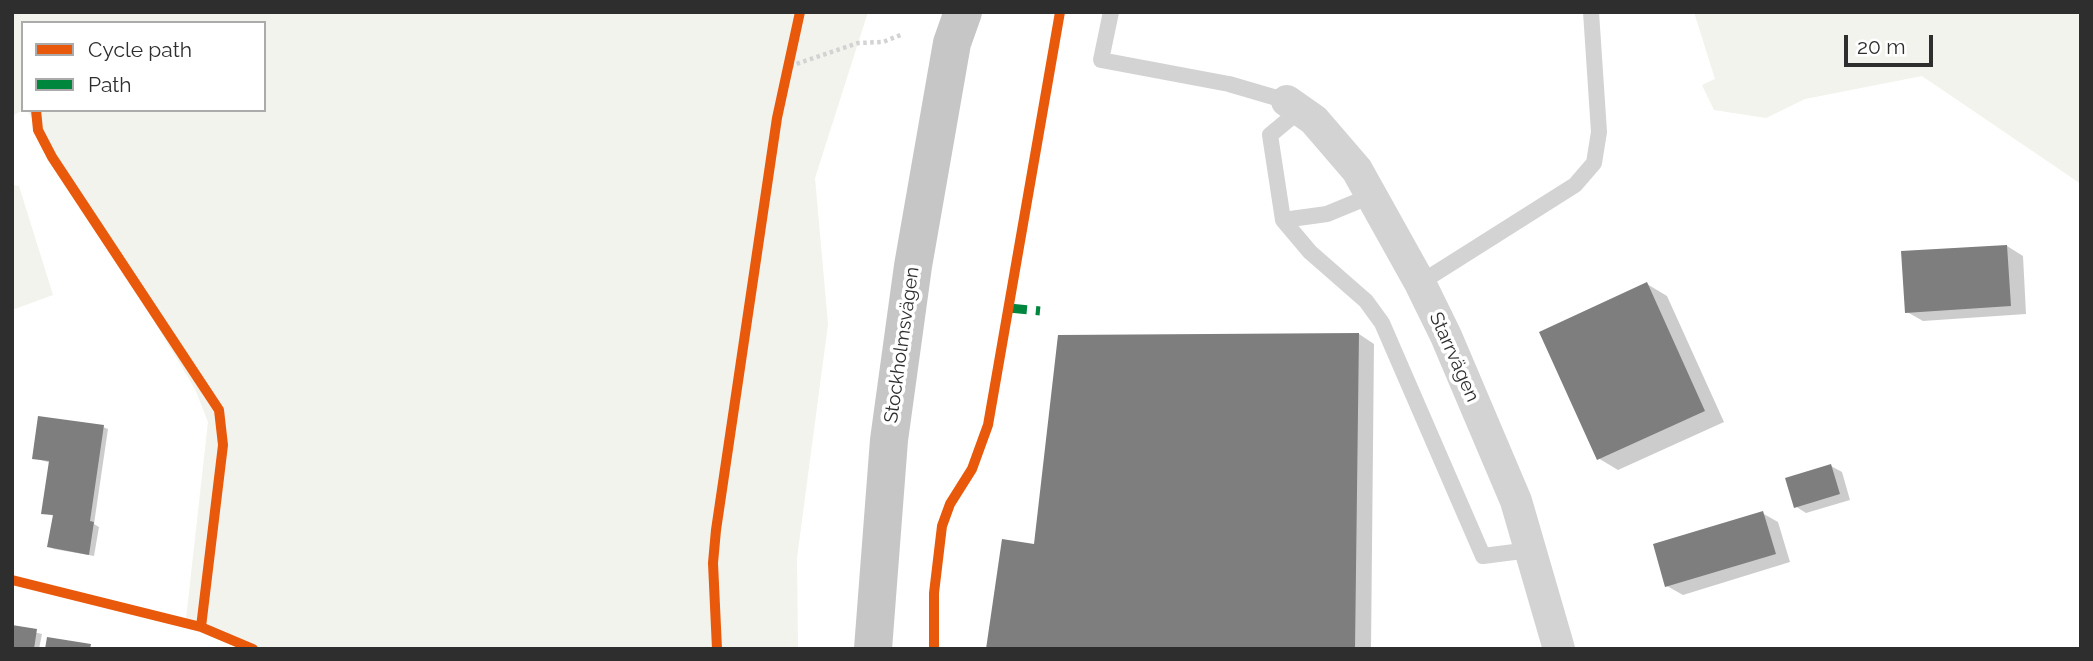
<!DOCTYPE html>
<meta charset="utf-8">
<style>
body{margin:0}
#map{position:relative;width:2093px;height:661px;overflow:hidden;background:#fff;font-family:Raleway,sans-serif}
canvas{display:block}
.frame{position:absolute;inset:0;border:14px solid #2e2e2e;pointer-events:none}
.legend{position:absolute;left:21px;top:21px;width:245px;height:91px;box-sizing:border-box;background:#fff;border:2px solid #ababab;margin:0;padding:9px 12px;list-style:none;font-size:21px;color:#2e2e2e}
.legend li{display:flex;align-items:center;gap:14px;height:35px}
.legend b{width:35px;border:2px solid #ababab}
.scale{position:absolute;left:1844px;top:35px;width:89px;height:32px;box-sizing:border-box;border:4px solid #2e2e2e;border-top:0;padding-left:9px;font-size:21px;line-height:24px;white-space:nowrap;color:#2e2e2e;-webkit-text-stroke:5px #fff;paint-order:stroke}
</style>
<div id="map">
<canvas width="2093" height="661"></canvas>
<div class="frame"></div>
<ul class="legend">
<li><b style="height:9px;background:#e8590c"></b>Cycle path</li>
<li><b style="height:9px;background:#00873e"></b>Path</li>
</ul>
<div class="scale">20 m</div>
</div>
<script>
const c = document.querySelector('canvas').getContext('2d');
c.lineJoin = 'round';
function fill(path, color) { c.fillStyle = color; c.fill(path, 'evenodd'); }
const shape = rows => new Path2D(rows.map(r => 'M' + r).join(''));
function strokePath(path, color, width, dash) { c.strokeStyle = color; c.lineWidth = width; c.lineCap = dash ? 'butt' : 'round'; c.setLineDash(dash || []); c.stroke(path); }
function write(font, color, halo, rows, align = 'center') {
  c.font = font + ' Raleway,sans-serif'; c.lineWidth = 7; c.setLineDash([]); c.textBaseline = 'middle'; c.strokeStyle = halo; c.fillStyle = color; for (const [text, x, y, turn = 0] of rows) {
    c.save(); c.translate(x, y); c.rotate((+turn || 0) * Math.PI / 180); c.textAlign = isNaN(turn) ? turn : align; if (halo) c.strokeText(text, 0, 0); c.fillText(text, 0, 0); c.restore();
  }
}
const green = shape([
 [12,12,868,12,815,178,828,324,797,558,798,649,259,649,186,619,208,422,195,389,27,110,264,110,264,23,23,23,23,110,12,116],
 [1694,12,2081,12,2081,184,1922,76,1805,99,1766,118,1714,110,1702,85,1715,79],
 [12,185,19,186,53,295,12,310]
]);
const shadow = shape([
 [2007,246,2023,256,2026,314,1923,321,1907,312],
 [1647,284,1667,296,1724,422,1618,470,1598,458],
 [1359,334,1374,344,1371,649,988,649,1036,546],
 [103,427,108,429,94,524,99,527,94,556,54,549,49,547,55,516,43,513,51,463,34,458],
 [1831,466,1842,472,1850,500,1806,513,1795,506],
 [1762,513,1778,522,1790,562,1683,595,1667,586],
 [12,627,42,634,39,649,12,649]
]);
const building = shape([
 [2007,245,2011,306,1905,313,1901,251],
 [1647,282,1705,411,1597,460,1539,332],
 [1359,333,1355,649,986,649,1002,539,1034,544,1058,335],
 [38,416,104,425,90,521,94,522,89,555,47,547,53,515,41,514,49,461,32,459],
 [1831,464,1840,494,1794,508,1785,478],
 [1763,511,1776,554,1665,587,1653,544],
 [12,625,37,629,34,649,12,649],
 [47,637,91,644,90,649,45,649]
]);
const path = shape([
 [790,66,858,43,883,42,903,34]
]);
const service = shape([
 [1111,12,1101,60,1229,84,1287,101],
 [1300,110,1270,135,1283,220,1310,252,1366,301,1382,323,1483,556,1530,550],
 [1283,220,1327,214,1373,195],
 [1420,283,1575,185,1594,163,1599,132,1591,12]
]);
const minor = shape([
 [1287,101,1314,120,1357,170,1420,283,1446,336,1516,501,1559,649]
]);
const primary = shape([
 [873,649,889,440,913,266,952,43,963,12]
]);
const quiet = shape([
 [1009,308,1040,311]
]);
const cycleway = shape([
 [36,110,38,130,52,157,219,410,223,445,201,627],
 [12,580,201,627,253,649],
 [717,649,713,563,716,530,777,118,800,12],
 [934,649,934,593,942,526,950,504,972,469,988,425,1060,12]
]);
const streetNames = [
 ["Stockholmsvägen",902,345,-82],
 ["Starrvägen",1454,357,66]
];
fill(green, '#f1f3ec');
fill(shadow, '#0003');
fill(building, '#7e7e7e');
strokePath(path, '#d3d3d3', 4.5, [3.5, 3.5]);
strokePath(service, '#d3d3d3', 16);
strokePath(minor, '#d3d3d3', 32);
strokePath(primary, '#c6c6c6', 38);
strokePath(quiet, '#00873e', 9, [18, 9]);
strokePath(cycleway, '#e8590c', 10);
write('19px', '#2e2e2e', '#fff', streetNames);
</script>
